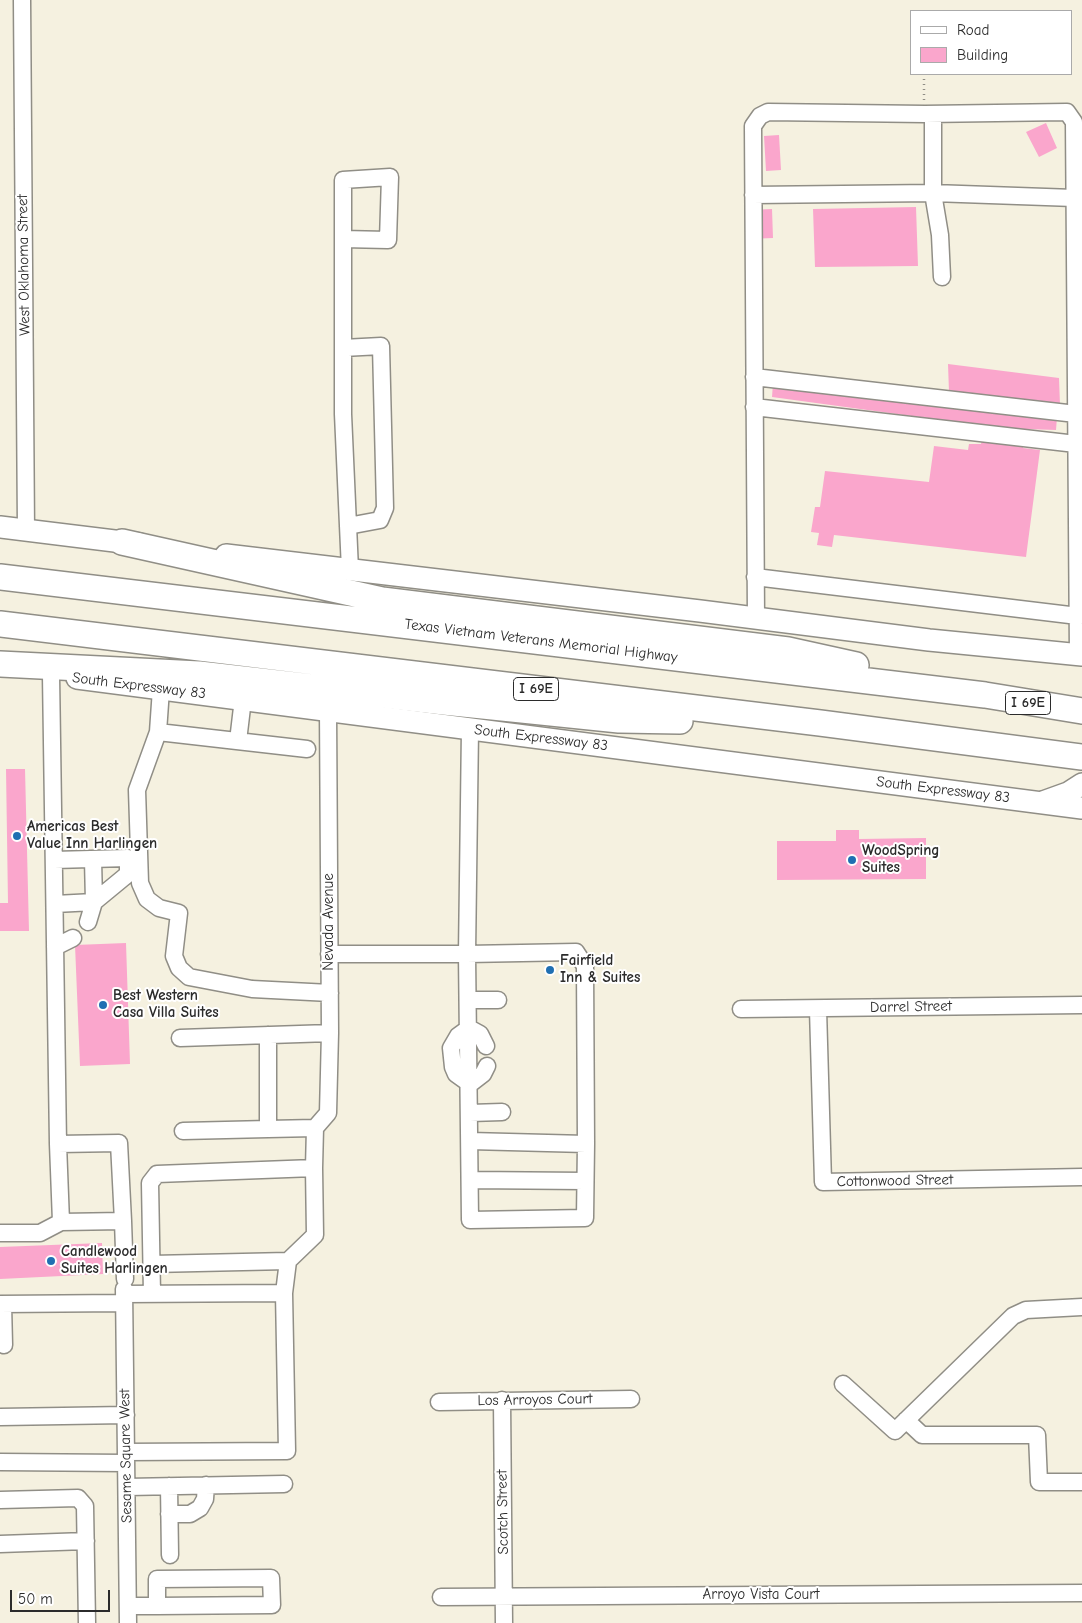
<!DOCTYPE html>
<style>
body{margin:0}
#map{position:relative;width:1082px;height:1623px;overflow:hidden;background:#f5f1e0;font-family:"Comic Neue",sans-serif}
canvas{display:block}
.legend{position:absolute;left:910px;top:10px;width:162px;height:65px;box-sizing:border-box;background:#fff;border:1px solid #aaa;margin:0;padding:6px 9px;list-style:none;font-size:15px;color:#2b2b2b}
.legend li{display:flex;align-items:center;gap:10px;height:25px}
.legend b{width:25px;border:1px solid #aaa}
.scale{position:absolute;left:10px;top:1590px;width:100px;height:22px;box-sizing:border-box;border:2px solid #2b2b2b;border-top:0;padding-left:6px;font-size:15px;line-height:18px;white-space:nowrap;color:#2b2b2b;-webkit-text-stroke:4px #fff;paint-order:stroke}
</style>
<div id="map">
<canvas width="1082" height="1623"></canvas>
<ul class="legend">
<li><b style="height:6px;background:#fff"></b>Road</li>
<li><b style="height:14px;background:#faa6cc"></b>Building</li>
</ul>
<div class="scale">50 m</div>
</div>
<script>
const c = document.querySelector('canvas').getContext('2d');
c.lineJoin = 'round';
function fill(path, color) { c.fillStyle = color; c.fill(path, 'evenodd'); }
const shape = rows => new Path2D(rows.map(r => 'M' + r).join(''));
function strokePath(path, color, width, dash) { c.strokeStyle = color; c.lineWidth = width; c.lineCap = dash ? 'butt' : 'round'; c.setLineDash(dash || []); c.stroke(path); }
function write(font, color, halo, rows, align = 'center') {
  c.font = font + ' "Comic Neue",sans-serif'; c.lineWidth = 4; c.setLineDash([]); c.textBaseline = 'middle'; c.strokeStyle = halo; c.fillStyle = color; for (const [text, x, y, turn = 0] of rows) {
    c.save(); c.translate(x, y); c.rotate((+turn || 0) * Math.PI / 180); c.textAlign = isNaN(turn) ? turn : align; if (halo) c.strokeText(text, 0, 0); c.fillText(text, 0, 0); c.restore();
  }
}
const building = shape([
 [1046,123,1057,148,1039,157,1026,132],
 [779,135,781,170,766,171,764,136],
 [916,207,918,266,815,267,813,209],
 [772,209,773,238,749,239,748,210],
 [948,364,1059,378,1060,405,949,392],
 [773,383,1057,417,1056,430,1027,429,1023,448,1040,450,1026,557,834,535,832,547,817,545,819,533,811,532,815,507,820,507,825,471,929,482,934,446,968,450,969,444,981,444,985,426,772,397],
 [6,769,25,769,29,931,0,931,0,903,8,903],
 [836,830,859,830,859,839,926,838,926,879,777,880,777,841,836,841],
 [126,943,130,1064,80,1066,75,945],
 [102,1243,103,1274,0,1279,0,1247]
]);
const path = shape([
 [924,74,924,100]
]);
const minor = shape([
 [22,0,26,530],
 [933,114,933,193,940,235,942,277],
 [753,195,933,193,1074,198],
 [343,239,388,240,390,177,343,180,343,414,350,570],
 [343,348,381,346,385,508,380,520,348,526],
 [754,377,1076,414],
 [754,407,1076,444],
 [755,577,1078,616],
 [756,618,753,126,760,116,768,112,925,114,1067,112,1074,122,1078,655],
 [51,675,58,1144,61,1222,123,1221,119,1143,58,1144],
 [161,689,158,732,307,749],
 [158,732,137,790,140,883,147,899,159,908,179,913,174,956,179,968,189,977,252,989,330,993],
 [238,741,243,699],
 [54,860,128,858,128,874,94,902,55,904],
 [88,922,94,902,93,859],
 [55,947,73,938],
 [329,954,467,954,470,729],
 [468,1000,498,1000],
 [741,1009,1082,1005],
 [818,1009,823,1182,1082,1177],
 [180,1038,330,1033],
 [486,1046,480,1034,469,1028,458,1036,451,1048,453,1067,456,1074,470,1084,483,1074,487,1066],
 [470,1113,502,1112],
 [315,1128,328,1113,330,1033,328,710],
 [268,1129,315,1128],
 [183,1131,268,1129,268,1035],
 [470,1141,586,1144,585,966,576,952,467,954,470,1220,585,1218,586,1144],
 [314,1168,315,1128],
 [470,1180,585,1181],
 [123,1221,125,1279],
 [0,1233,40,1233,61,1222],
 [152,1264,288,1261],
 [124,1289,128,1623],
 [124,1294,284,1293,287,1451,126,1452],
 [152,1294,150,1183,157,1174,314,1168,315,1235,288,1261,284,1293],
 [0,1304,124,1303],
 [3,1304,4,1345],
 [843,1384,895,1431,1013,1316,1026,1310,1082,1307],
 [502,1400,504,1623],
 [439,1402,631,1399],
 [0,1417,126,1415],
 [906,1420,922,1435,1037,1435,1039,1482,1082,1482],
 [0,1462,126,1463],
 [169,1486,170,1555],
 [127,1487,284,1484],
 [0,1500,78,1498,85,1506,87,1623],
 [169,1514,190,1514,200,1508,205,1499,206,1485],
 [0,1544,86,1541],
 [441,1597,1082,1593],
 [128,1606,157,1606,272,1605,271,1578,157,1579,157,1606]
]);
const major = shape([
 [0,527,139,544],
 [226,555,700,611,929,640,1082,655],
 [77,678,1082,808],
 [1043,802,1068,793,1082,784]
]);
const highway = shape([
 [122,542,382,600,788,650,856,665],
 [0,577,985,695,1082,711],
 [0,624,820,723,1082,757],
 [0,664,199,674,444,702,619,720,680,721]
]);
const markers = [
 [17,836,5,"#1f6fb2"],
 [852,860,5,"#1f6fb2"],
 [550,970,5,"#1f6fb2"],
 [103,1005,5,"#1f6fb2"],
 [51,1261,5,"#1f6fb2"]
];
const shields = [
 [536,689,45],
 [1028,703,45]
];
const shieldNames = [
 ["I 69E",536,689],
 ["I 69E",1028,703]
];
const streetNames = [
 ["West Oklahoma Street",24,265,-91],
 ["Texas Vietnam Veterans Memorial Highway",541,641,7],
 ["South Expressway 83",139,686,7],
 ["South Expressway 83",541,738,7],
 ["South Expressway 83",943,790,7],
 ["Nevada Avenue",329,922,-90],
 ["Darrel Street",911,1007,-1],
 ["Cottonwood Street",895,1181,-1],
 ["Los Arroyos Court",535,1400,-1],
 ["Sesame Square West",126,1456,-91],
 ["Scotch Street",503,1512,-91],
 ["Arroyo Vista Court",761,1595]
];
const poiNames = [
 ["Americas Best",27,827],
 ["Value Inn Harlingen",27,844],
 ["WoodSpring",862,851],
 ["Suites",862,868],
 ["Fairfield",560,961],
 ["Inn & Suites",560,978],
 ["Best Western",113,996],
 ["Casa Villa Suites",113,1013],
 ["Candlewood",61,1252],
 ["Suites Harlingen",61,1269]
];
fill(building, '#faa6cc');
strokePath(minor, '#908e86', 19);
strokePath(major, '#908e86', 24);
strokePath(highway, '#908e86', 28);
strokePath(path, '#908e86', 2.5, [1, 4]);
strokePath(minor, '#fff', 16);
strokePath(major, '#fff', 21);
strokePath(highway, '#fff', 25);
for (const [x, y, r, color] of markers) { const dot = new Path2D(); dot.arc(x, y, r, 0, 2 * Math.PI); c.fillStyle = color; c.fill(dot); strokePath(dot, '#fff', 2); }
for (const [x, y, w] of shields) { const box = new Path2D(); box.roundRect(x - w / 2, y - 11.5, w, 23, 4); c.fillStyle = '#fff'; c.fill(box); strokePath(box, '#2b2b2b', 1); }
write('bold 14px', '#2b2b2b', null, shieldNames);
write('15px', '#2b2b2b', '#fff', streetNames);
write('bold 15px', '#2b2b2b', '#fff', poiNames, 'left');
</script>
